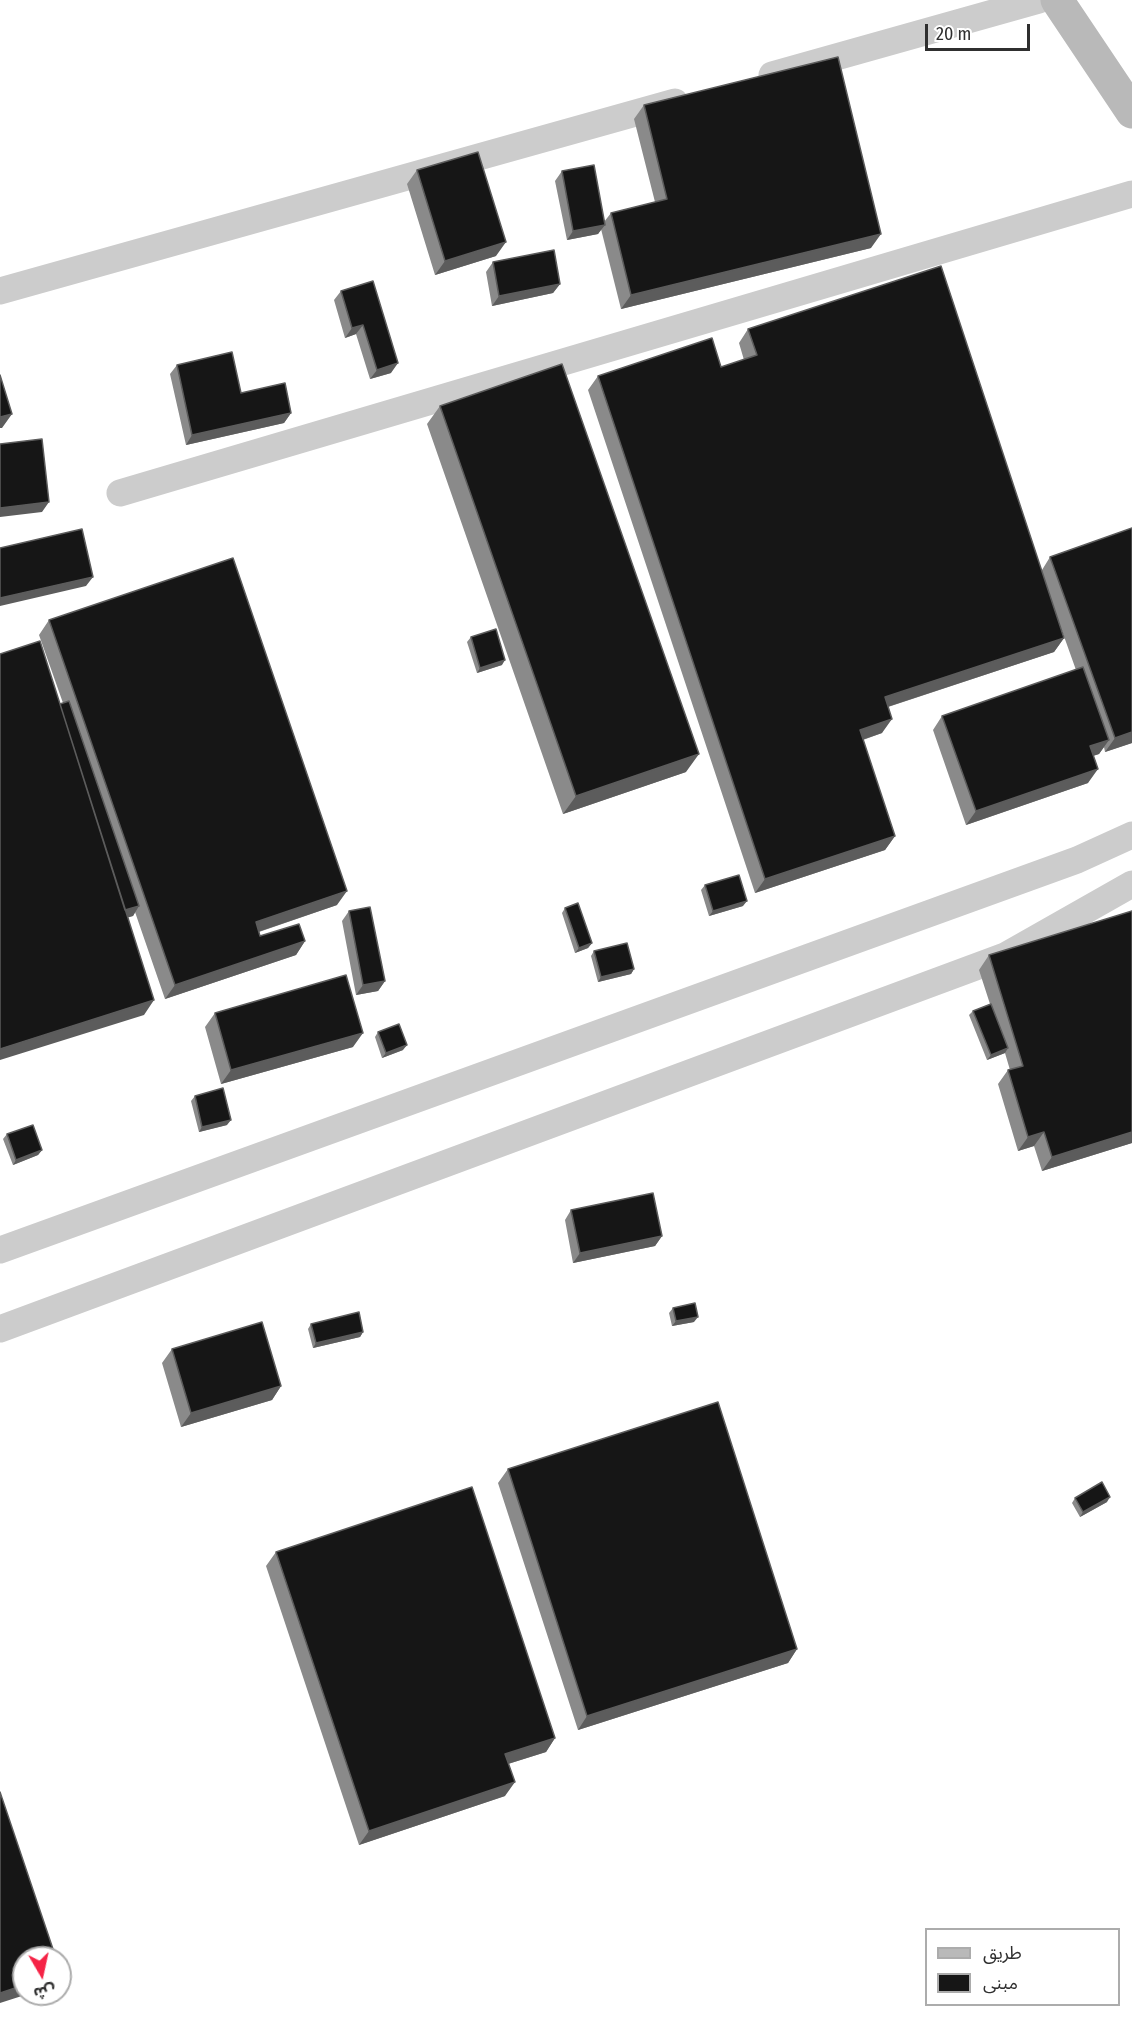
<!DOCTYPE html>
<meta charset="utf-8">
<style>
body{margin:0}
#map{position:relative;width:1132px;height:2018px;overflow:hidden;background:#fff;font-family:"Fira Sans Condensed","Noto Sans Arabic",sans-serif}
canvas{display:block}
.legend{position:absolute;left:925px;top:1928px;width:195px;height:78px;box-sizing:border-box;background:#fff;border:2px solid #acacac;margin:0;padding:8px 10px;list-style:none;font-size:18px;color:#2f2f2f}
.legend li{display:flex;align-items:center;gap:12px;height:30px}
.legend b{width:30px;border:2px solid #acacac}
.north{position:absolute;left:12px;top:1946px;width:60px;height:60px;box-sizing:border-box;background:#fff;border:2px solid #acacac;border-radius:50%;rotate:171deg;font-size:16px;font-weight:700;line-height:24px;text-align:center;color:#2f2f2f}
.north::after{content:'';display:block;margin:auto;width:21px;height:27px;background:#f52346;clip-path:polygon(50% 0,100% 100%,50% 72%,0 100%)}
.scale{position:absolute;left:925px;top:24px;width:105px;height:27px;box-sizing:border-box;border:3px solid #2f2f2f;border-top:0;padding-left:8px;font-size:18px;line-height:21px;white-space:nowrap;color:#2f2f2f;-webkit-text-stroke:4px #fff;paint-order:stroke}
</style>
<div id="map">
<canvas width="1132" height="2018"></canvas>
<ul class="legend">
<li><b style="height:8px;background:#b9b9b9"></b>طريق</li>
<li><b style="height:16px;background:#161616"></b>مبنى</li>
</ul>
<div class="north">ش</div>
<div class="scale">20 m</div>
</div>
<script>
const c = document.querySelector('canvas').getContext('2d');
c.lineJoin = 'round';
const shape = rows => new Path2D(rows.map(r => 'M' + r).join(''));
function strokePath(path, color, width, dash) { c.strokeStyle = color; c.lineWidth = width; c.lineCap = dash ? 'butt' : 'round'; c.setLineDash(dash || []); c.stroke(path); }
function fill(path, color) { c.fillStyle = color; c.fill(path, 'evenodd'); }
const minor = shape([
 [772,75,1039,0],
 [0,291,675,102],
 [120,493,1132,194],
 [0,1250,1077,860,1132,835],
 [0,1329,1005,956,1132,884]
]);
const secondary = shape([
 [1057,0,1132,112]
]);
const wall = shape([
 [644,105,871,248,621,309,601,229,598,234,567,240,555,181,562,171,604,222,611,213,655,202,634,119],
 [417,170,496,256,435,275,407,184],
 [493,262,560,284,553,293,492,306,486,272],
 [373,281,391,373,370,379,356,334,345,338,334,300,341,291],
 [748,329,1042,570,1050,557,1132,528,1132,743,1105,752,1104,747,1099,754,1093,756,1088,783,966,825,933,730,942,716,1076,670,1061,628,1064,638,1054,652,888,707,882,733,863,740,895,836,885,850,755,893,588,390,598,376,721,367,744,360,739,343],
 [177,365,241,393,291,413,284,423,186,445,170,374],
 [440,406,686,772,563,814,427,424],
 [49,620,337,905,259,932,260,936,305,941,296,955,165,999,135,912,133,916,128,917,144,1015,60,704,63,703,39,635],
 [471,637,502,665,477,673,467,642],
 [705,885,743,906,709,916,701,890],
 [565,908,592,943,588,948,575,953,562,913],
 [349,911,385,981,378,991,356,995,342,921],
 [1132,911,1132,1143,1042,1171,1034,1146,1018,1151,998,1084,1008,1070,1010,1070,1005,1053,987,1060,969,1015,973,1011,990,1004,979,970,989,955],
 [594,951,634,969,631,974,598,982,591,956],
 [215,1013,353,1047,221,1084,205,1027],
 [378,1032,403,1050,382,1058,375,1037],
 [195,1096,227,1125,199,1132,191,1101],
 [7,1134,42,1150,38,1155,13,1165,3,1139],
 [571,1210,662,1236,655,1246,573,1263,565,1220],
 [673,1308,694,1322,672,1326,669,1313],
 [311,1324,363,1332,360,1337,313,1348,308,1329],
 [172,1349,281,1386,272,1400,181,1427,162,1363],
 [508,1469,797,1649,788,1663,578,1730,498,1483],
 [1075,1498,1107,1502,1080,1517,1072,1503],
 [276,1552,555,1738,546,1752,508,1764,505,1796,359,1845,266,1566]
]);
const shadedWall = shape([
 [605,225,598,234,567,240,573,231],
 [881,234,871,248,621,309,631,295],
 [506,242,496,256,435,275,445,261],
 [560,284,553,293,492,306,499,296],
 [363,325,356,334,345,338,352,328],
 [398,363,391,373,370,379,377,370],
 [291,413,284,423,186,445,192,435],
 [12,414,2,428,0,428,0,417],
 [49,502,42,512,0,517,0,508],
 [93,577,86,586,0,606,0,598],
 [1064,638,1054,652,875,711,885,697],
 [505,660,502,665,477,673,480,668],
 [892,719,882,733,850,744,860,730],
 [1132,732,1132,743,1105,752,1115,738],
 [1109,740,1099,754,1080,760,1090,746],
 [699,754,686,772,563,814,576,796],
 [1098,769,1088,783,966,825,976,811],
 [895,836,885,850,755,893,765,879],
 [347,891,337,905,246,936,256,922],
 [747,901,743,906,709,916,713,911],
 [139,906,133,916,119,920,125,910],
 [305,941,296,955,165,999,175,985],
 [592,943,588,948,575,953,579,948],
 [634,969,631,974,598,982,601,977],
 [385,981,378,991,356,995,363,985],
 [154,1000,144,1015,0,1060,0,1049],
 [363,1033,353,1047,221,1084,231,1070],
 [407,1045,403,1050,382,1058,386,1053],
 [1008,1048,1005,1053,987,1060,991,1055],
 [231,1120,227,1125,199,1132,202,1127],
 [1044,1132,1034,1146,1018,1151,1028,1137],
 [1132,1132,1132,1143,1042,1171,1052,1157],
 [42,1150,38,1155,13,1165,16,1160],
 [662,1236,655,1246,573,1263,580,1253],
 [698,1317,694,1322,672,1326,676,1321],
 [363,1332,360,1337,313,1348,316,1343],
 [281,1386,272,1400,181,1427,191,1413],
 [1110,1497,1107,1502,1080,1517,1083,1512],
 [797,1649,788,1663,578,1730,587,1716],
 [555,1738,546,1752,495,1768,505,1754],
 [515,1782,505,1796,359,1845,369,1831],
 [24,1985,24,1994,28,1994,0,2003,0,1993]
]);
const building = shape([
 [838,57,881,234,631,295,611,213,667,199,644,105,838,57],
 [478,152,506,242,445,261,417,170,478,152],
 [594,165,605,225,573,231,562,171,594,165],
 [554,250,560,284,499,296,493,262,554,250],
 [941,266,1064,638,885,697,892,719,860,730,895,836,765,879,598,376,712,338,721,367,757,355,748,329,941,266],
 [373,281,398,363,377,370,363,325,352,328,341,291,373,281],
 [232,352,241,393,285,383,291,413,192,435,177,365,232,352],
 [562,364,699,754,576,796,440,406,562,364],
 [0,375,12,414,0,417,0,375],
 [42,439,49,502,0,508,0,444,42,439],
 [1132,528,1132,732,1115,738,1050,557,1132,528],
 [82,529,93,577,0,598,0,548,82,529],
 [233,558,347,891,256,922,260,936,299,924,305,941,175,985,49,620,233,558],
 [496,629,505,660,480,668,471,637,496,629],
 [40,641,154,1000,0,1049,0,654,40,641],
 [1083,667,1109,740,1090,746,1098,769,976,811,942,716,1083,667],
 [69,701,139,906,125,910,60,704,69,701],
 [739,875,747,901,713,911,705,885,739,875],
 [578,903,592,943,579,948,565,908,578,903],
 [370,907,385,981,363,985,349,911,370,907],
 [1132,911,1132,1132,1052,1157,1044,1132,1028,1137,1008,1070,1023,1066,989,955,1132,911],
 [627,943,634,969,601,977,594,951,627,943],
 [346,975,363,1033,231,1070,215,1013,346,975],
 [991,1004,1008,1048,991,1055,973,1011,991,1004],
 [399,1024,407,1045,386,1053,378,1032,399,1024],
 [223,1088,231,1120,202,1127,195,1096,223,1088],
 [33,1125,42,1150,16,1160,7,1134,33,1125],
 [653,1193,662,1236,580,1253,571,1210,653,1193],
 [695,1303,698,1317,676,1321,673,1308,695,1303],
 [359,1312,363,1332,316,1343,311,1324,359,1312],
 [262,1322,281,1386,191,1413,172,1349,262,1322],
 [718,1402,797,1649,587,1716,508,1469,718,1402],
 [1102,1482,1110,1497,1083,1512,1075,1498,1102,1482],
 [472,1487,555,1738,505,1754,515,1782,369,1831,276,1552,472,1487],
 [0,1792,56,1958,24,1958,24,1985,0,1993,0,1792]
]);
strokePath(minor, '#ccc', 27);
strokePath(secondary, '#b9b9b9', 33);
fill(wall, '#8a8a8a');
fill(shadedWall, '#5c5c5c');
fill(building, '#161616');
strokePath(building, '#5c5c5c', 1.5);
</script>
